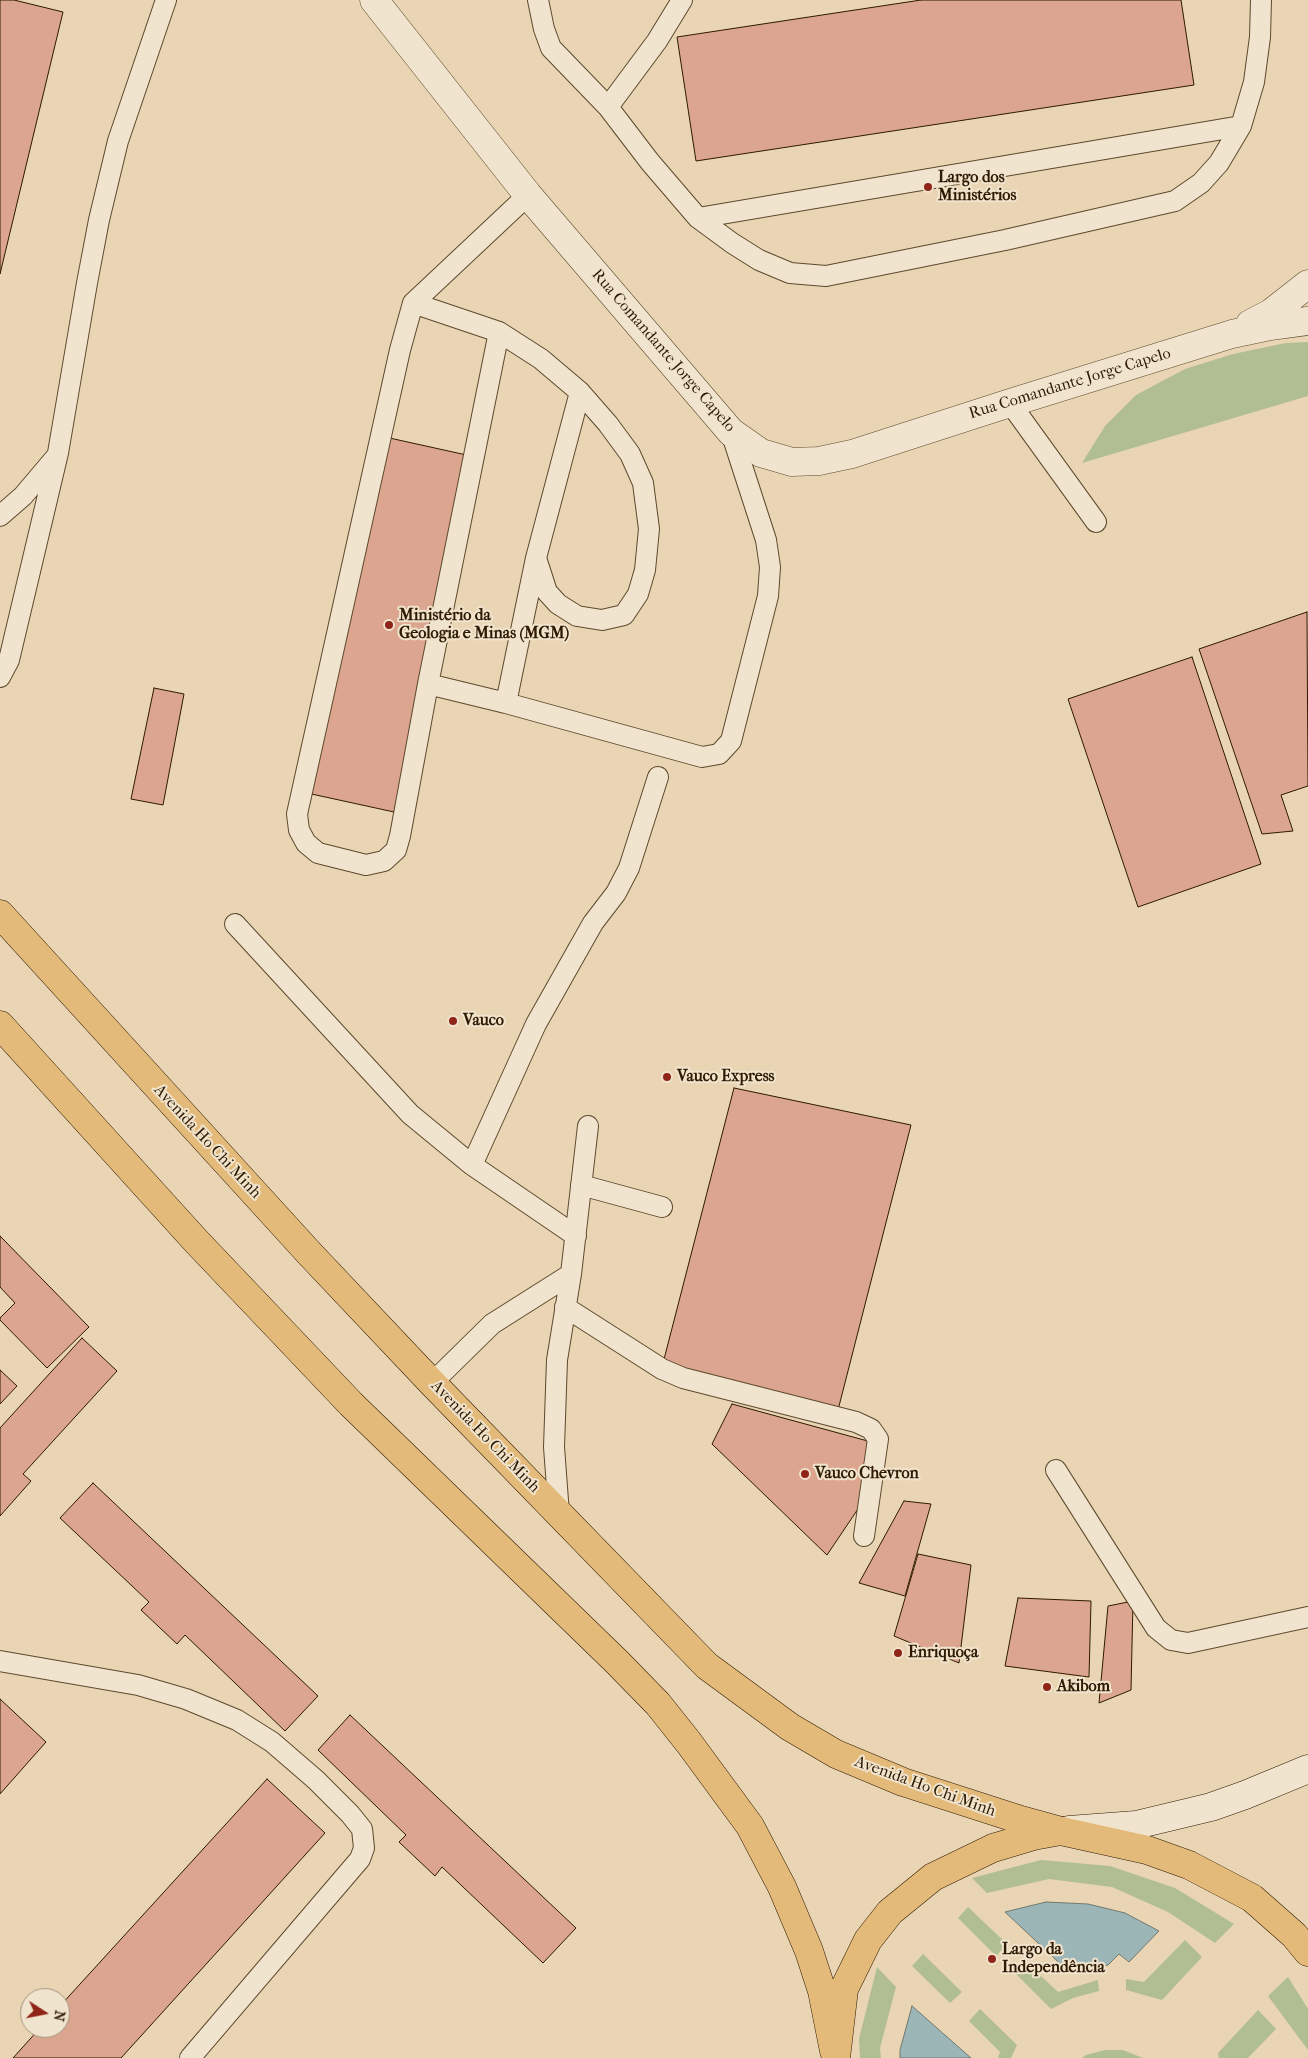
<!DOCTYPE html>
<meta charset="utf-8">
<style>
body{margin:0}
#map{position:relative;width:1308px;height:2058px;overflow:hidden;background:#e9d5b3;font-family:"IM FELL French Canon",serif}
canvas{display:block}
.north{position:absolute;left:20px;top:1988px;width:50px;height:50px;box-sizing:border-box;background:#f1e4ce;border:1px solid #a3937c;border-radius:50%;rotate:101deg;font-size:14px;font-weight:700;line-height:20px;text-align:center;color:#2e1a00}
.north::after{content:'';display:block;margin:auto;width:18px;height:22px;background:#8f2418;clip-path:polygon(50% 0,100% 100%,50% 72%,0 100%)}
</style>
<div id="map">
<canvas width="1308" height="2058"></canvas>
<div class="north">N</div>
</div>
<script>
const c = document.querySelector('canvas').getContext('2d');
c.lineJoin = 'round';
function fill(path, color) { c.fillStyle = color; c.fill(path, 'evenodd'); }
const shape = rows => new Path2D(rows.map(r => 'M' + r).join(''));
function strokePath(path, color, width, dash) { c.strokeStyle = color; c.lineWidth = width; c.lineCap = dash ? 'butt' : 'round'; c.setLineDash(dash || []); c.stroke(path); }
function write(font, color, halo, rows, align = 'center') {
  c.font = font + ' "IM FELL French Canon",serif'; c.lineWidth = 4; c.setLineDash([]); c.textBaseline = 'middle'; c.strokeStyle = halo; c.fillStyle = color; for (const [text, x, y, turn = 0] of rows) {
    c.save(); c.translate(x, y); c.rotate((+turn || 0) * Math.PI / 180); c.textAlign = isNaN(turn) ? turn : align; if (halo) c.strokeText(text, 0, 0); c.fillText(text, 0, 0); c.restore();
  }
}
const green = shape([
 [1308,342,1308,396,1082,463,1105,426,1136,395,1185,369,1233,354,1286,343],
 [1041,1860,1110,1866,1175,1888,1234,1924,1215,1943,1168,1912,1112,1887,1049,1879,987,1893,972,1878],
 [968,1907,1007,1944,996,1956,958,1918],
 [1185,1940,1202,1957,1162,2000,1126,1990,1126,1979,1144,1982],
 [923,1954,962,1992,950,2003,912,1966],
 [1025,1961,1058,1992,1098,1980,1099,1991,1073,1998,1051,2009,1013,1971],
 [877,1967,896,1987,880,2048,881,2058,860,2058,859,2039],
 [1288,1977,1308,2009,1308,2050,1268,1996],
 [980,2009,1017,2045,1011,2058,998,2058,1000,2052,969,2021],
 [1258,2010,1276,2029,1248,2058,1219,2058,1218,2053],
 [1105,2050,1123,2050,1143,2058,1082,2058,1086,2055]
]);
const water = shape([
 [1046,1902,1088,1904,1125,1913,1159,1931,1129,1962,1119,1954,1108,1965,1070,1973,1005,1912,1046,1902],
 [912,2006,971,2058,900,2058,900,2050,912,2006]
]);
const building = shape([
 [0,0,14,0,63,12,0,274,0,0],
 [921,0,1181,0,1194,85,696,161,677,37,921,0],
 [385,437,471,456,394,812,307,793,385,437],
 [1307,612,1308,786,1281,795,1293,831,1262,834,1199,649,1307,612],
 [1192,657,1261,864,1138,907,1068,699,1192,657],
 [154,688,184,694,163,805,131,799,154,688],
 [734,1088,911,1125,838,1410,662,1367,734,1088],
 [0,1236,89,1327,47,1368,0,1320,0,1318,15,1303,0,1287,0,1236],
 [82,1338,117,1371,23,1474,31,1481,0,1516,0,1428,82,1338],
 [0,1370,17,1386,0,1404,0,1370],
 [732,1404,875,1443,862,1503,827,1555,712,1444,732,1404],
 [93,1483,318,1696,285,1731,185,1635,177,1644,141,1610,149,1602,60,1518,93,1483],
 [904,1501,931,1504,905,1596,859,1583,904,1501],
 [918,1554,971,1565,959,1663,894,1636,918,1554],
 [1018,1598,1091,1601,1089,1677,1005,1666,1018,1598],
 [1133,1601,1131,1690,1099,1703,1108,1606,1133,1601],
 [0,1699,46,1742,0,1794,0,1699],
 [350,1715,576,1928,543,1963,442,1867,435,1876,399,1842,406,1835,318,1750,350,1715],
 [267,1779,325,1833,121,2058,13,2058,40,2028,60,2028,60,2006,267,1779]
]);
const lane = shape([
 [538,0,544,29,551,48,608,107,650,162,698,218,732,243,759,260,790,273,826,276,1005,240,1175,201,1201,183,1219,163,1241,126,1254,82,1260,37,1261,0],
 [608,107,657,41,682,0],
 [698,218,1241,126],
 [413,303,499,332,541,359,580,392,608,424,630,454,643,483,649,529,645,570,638,594,624,615,602,620,577,616,558,604,547,592,536,558],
 [499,332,428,684,400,836,396,850,384,861,366,865,318,853,306,843,299,830,297,814,400,350,413,303,528,195],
 [1010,403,1096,522],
 [0,516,23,496,56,457],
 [0,677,9,660,58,453,87,283,99,220,118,141,166,0],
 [428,684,506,703,702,757,719,754,731,741,768,596,770,567,766,540,731,432],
 [506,703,536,558,580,392],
 [235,924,410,1114,472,1165,576,1236],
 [472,1165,536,1024,593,923,616,893,629,868,658,777],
 [581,1185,662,1207],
 [565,1307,662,1369,683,1378,856,1422,871,1429,878,1439,864,1536],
 [432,1383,492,1324,571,1274],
 [1056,1470,1156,1628,1171,1640,1188,1643,1308,1617],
 [559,1514,554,1447,557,1360,571,1274,588,1126],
 [0,1661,138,1685,186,1699,237,1720,272,1742,316,1780,350,1814,362,1829,364,1848,360,1859,190,2058]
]);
const street = shape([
 [374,0,528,195,731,432,761,453,792,462,819,461,852,454,1010,403,1232,334,1270,326,1308,321],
 [1250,324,1271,313,1308,284]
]);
const secondary = shape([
 [1069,1830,1136,1825,1211,1807,1245,1795,1308,1769]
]);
const primary = shape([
 [0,914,310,1254,432,1383,707,1666,790,1727,836,1754,903,1782,1021,1820,1061,1831],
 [0,1025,196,1241,351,1404,617,1662,658,1704,689,1743,750,1826,782,1887,809,1951,822,1991,834,2051]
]);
const highway = shape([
 [836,2058,844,1989,868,1940,890,1912,933,1877,993,1848,1033,1836,1061,1831,1147,1850,1189,1865,1252,1898,1294,1935,1308,1952]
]);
const markers = [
 [928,187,5,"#8f2418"],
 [389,625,5,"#8f2418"],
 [453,1021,5,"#8f2418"],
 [667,1077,5,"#8f2418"],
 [805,1474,5,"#8f2418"],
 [898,1653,5,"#8f2418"],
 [1047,1687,5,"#8f2418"],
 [992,1959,5,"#8f2418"]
];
const poiNames = [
 ["Largo dos",938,178],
 ["Ministérios",938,196],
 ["Ministério da",399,616],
 ["Geologia e Minas (MGM)",399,634],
 ["Vauco",463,1021],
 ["Vauco Express",677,1077],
 ["Vauco Chevron",815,1474],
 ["Enriquoça",908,1653],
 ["Akibom",1057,1687],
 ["Largo da",1002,1950],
 ["Independência",1002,1968]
];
const streetNames = [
 ["Rua Comandante Jorge Capelo",663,351,49],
 ["Rua Comandante Jorge Capelo",1070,384,-17],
 ["Avenida Ho Chi Minh",207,1142,47],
 ["Avenida Ho Chi Minh",485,1437,46],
 ["Avenida Ho Chi Minh",925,1787,20]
];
fill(green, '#b0be91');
fill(water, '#9cb6b8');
strokePath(water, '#70786e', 1);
fill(building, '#dba58f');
strokePath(building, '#2e1a00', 1);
strokePath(lane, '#5d492d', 22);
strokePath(street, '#5d492d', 29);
strokePath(secondary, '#2e1a00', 29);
strokePath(primary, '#2e1a00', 29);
strokePath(highway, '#2e1a00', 29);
strokePath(lane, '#f1e4ce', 20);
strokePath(street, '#f1e4ce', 28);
strokePath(secondary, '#f1e4ce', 28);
strokePath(primary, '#e4ba7a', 28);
strokePath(highway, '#e4ba7a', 28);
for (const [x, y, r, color] of markers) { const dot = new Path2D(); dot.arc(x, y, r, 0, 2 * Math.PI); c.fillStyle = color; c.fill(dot); strokePath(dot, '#f1e4ce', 2); }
write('bold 16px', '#2e1a00', '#f1e4ce', poiNames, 'left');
write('16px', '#2e1a00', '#f1e4ce', streetNames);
</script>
